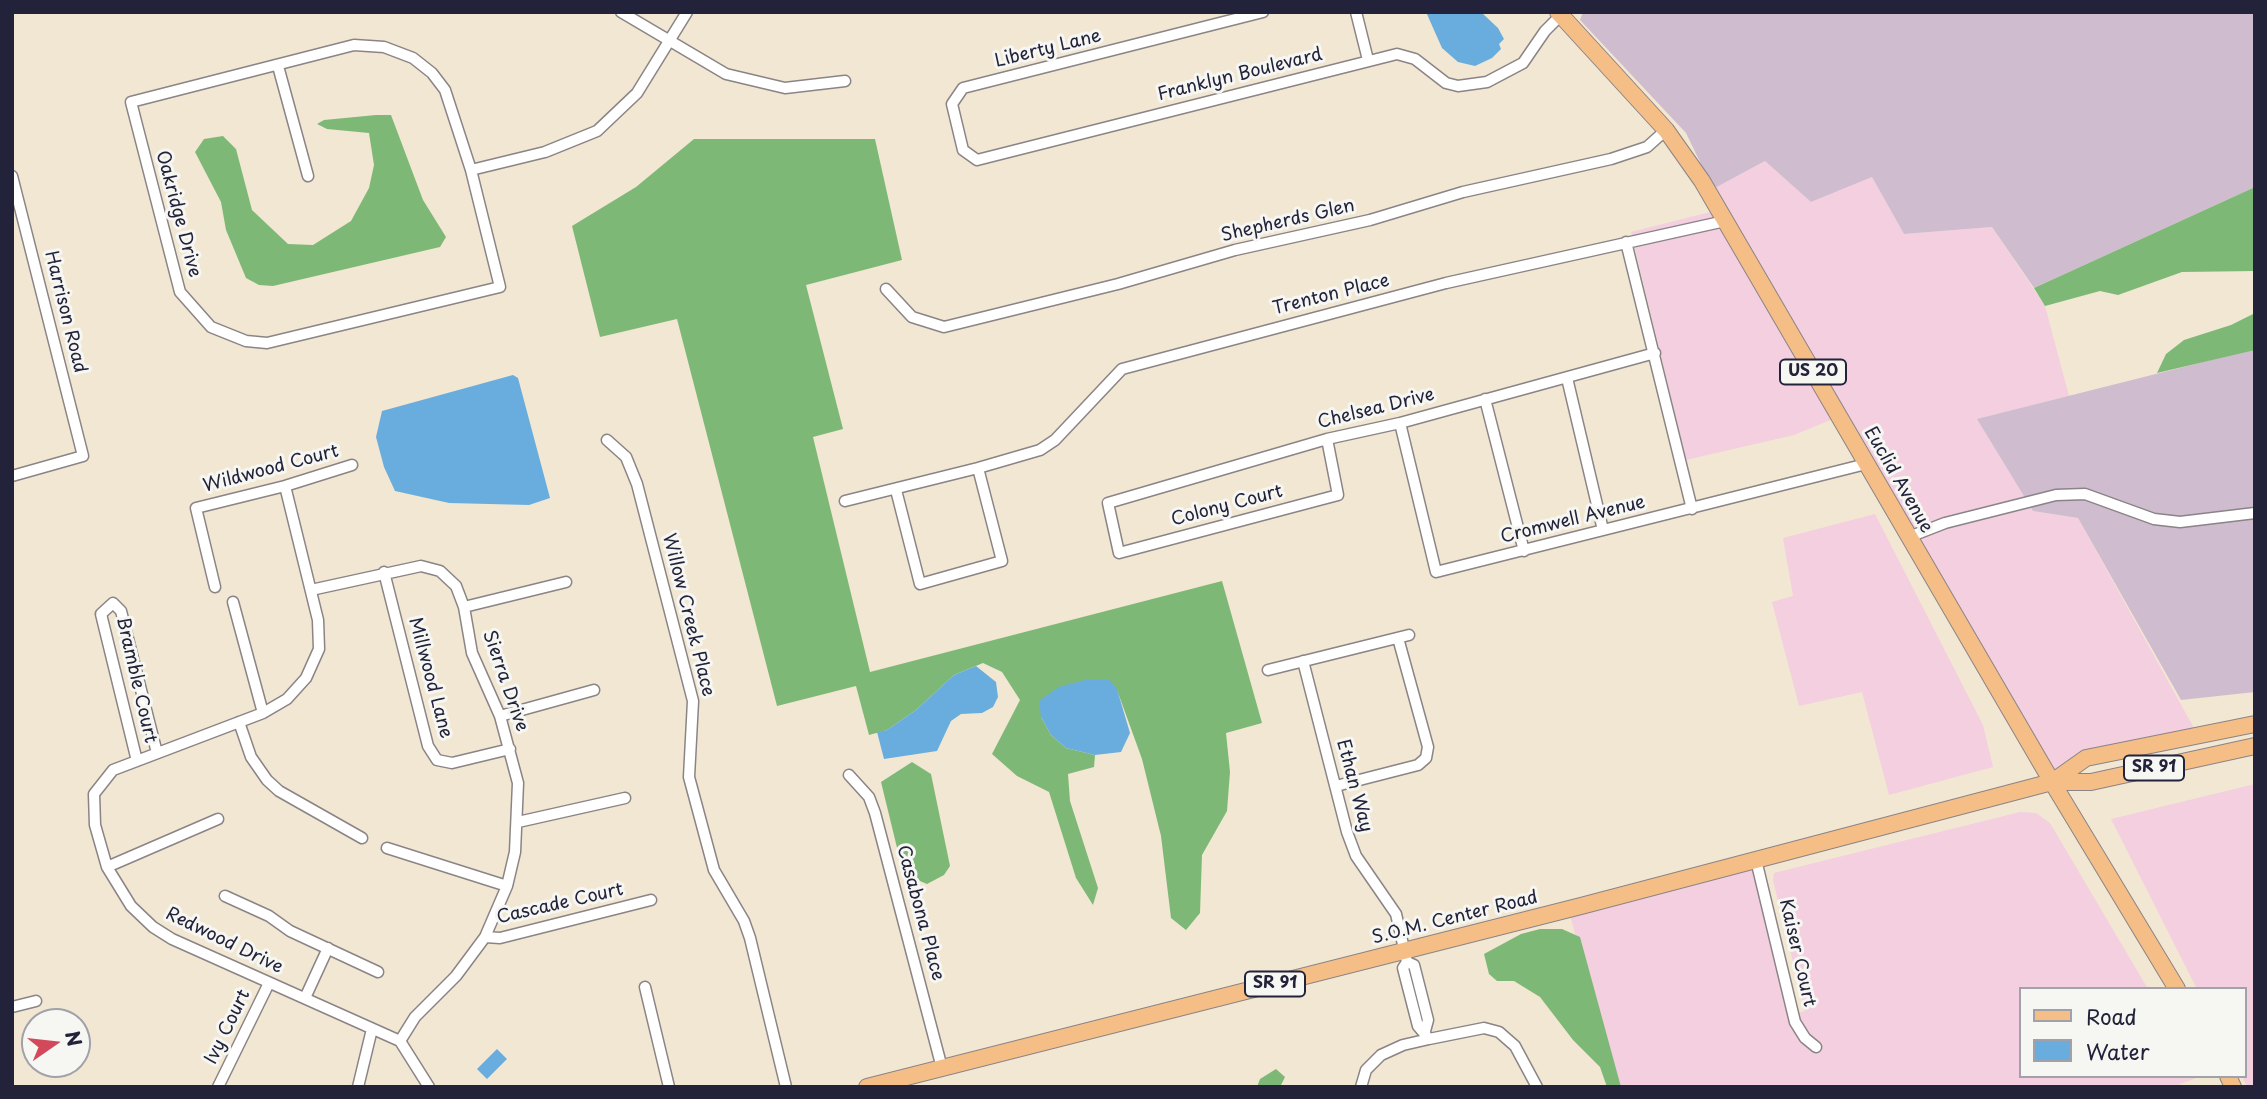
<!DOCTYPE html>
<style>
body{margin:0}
#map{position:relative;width:2267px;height:1099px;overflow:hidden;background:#f2e7d2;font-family:"Playpen Sans",sans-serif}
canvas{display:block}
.frame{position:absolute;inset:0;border:14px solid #22223b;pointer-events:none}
.legend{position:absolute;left:2019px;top:987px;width:228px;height:91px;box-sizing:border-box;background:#f6f6f2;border:2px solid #a1a1a9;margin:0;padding:9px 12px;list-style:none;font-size:21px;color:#22223b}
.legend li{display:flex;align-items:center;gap:14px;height:35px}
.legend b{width:35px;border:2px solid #a1a1a9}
.north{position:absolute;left:21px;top:1008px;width:70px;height:70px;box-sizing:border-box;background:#f6f6f2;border:2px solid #a1a1a9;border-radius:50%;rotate:76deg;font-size:19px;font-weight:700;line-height:28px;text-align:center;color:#22223b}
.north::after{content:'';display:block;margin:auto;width:24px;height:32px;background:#d1495b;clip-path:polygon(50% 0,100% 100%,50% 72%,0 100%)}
</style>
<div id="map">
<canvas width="2267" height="1099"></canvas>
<div class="frame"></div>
<ul class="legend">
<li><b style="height:9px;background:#f6be87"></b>Road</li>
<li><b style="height:19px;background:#69adde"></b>Water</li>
</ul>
<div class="north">N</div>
</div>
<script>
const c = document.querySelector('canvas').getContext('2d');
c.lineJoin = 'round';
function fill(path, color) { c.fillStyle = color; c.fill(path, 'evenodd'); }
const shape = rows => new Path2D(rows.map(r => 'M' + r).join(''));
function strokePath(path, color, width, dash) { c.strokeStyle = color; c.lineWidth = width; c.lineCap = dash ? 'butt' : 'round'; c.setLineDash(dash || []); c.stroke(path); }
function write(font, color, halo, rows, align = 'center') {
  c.font = font + ' "Playpen Sans",sans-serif'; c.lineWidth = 6; c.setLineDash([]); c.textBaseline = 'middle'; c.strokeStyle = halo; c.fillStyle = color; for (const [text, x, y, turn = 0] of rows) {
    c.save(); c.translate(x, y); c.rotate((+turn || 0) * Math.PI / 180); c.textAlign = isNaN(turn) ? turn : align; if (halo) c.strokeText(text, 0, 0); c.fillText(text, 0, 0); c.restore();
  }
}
const built = shape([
 [1765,161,1811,202,1872,177,1904,234,1992,227,2045,306,2069,396,1978,420,2033,511,2078,518,2195,730,2052,776,1713,189],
 [1714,211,1833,419,1794,435,1686,460,1631,232],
 [1875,514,1983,725,1993,767,1889,795,1862,692,1799,706,1772,602,1793,596,1783,538],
 [2255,784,2255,1087,2247,1087,2242,1076,2244,1076,2244,989,2197,989,2111,819],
 [2020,812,2036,813,2050,823,2148,989,2020,989,2020,1076,2201,1076,2173,1087,1616,1087,1570,915,1754,865,1791,1015,1805,1011,1773,880,1774,873]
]);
const industrial = shape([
 [1583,12,2255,12,2255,187,2034,288,1992,227,1904,234,1872,177,1811,202,1765,161,1713,189,1686,133,1580,20],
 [2255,349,2255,692,2181,700,2078,518,2033,511,1977,419]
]);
const forest = shape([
 [376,115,391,115,423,200,446,237,440,247,273,286,259,285,246,278,226,230,221,202,195,152,204,139,223,136,236,149,252,210,288,244,313,245,351,221,369,188,374,165,369,133,327,129,317,124,324,120],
 [694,139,875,139,902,260,806,285,843,429,813,437,870,672,1222,581,1262,723,1226,733,1230,772,1227,811,1202,855,1200,913,1186,930,1171,918,1161,836,1142,759,1117,690,1041,717,1051,735,1066,748,1095,755,1094,767,1068,774,1070,801,1098,888,1093,905,1076,878,1049,792,1017,776,992,754,1020,700,1002,672,983,663,954,675,916,710,887,730,869,735,856,686,777,706,677,319,600,337,572,226,636,187],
 [2255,187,2255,271,2182,272,2118,295,2100,291,2045,306,2034,288],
 [2255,313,2255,350,2157,373,2166,354,2184,340,2231,325],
 [912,762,931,774,950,866,944,875,927,884,920,881,900,860,881,782],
 [1540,929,1562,929,1580,937,1621,1087,1607,1087,1600,1067,1573,1040,1540,997,1514,981,1497,981,1489,974,1484,954,1521,934],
 [1276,1069,1285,1077,1280,1087,1257,1087,1260,1079]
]);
const water = shape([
 [1426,12,1481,12,1498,28,1504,39,1499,44,1501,49,1492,58,1475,66,1458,62,1442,48],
 [513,375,518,378,550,498,529,505,449,503,395,491,384,467,376,437,382,411],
 [976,666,996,682,998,697,993,707,982,713,961,714,951,721,937,751,884,759,877,732,887,730,916,710,954,675],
 [1088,679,1109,680,1117,689,1130,733,1121,752,1095,755,1066,748,1051,735,1041,717,1039,701,1059,687],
 [497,1049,507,1059,487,1079,477,1069]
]);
const street = shape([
 [621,12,726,74,785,88,845,81],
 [1263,12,963,88,952,104,963,150,977,160,1397,54,1415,59,1446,83,1458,86,1487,82,1523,63,1545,31,1564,12],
 [1356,12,1368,60],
 [354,45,384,47,413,58,432,73,445,90,471,170,500,287,267,343,246,341,211,327,180,292,131,102,354,45],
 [278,66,308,176],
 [471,170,545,152,597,131,637,93,687,12],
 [12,176,83,456,12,476],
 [1626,242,1692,509],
 [886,289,912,317,944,327,1118,284,1235,250,1370,220,1463,192,1611,159,1647,147,1666,130],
 [1567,378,1603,530],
 [1485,399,1524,551],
 [1400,423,1436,572,1866,464],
 [1327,439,1338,495,1119,553,1108,503,1327,439,1400,423,1655,353],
 [607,440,626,457,637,484,693,701,689,777,714,870,744,921,750,938,786,1087],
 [978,468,1040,450,1055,440,1122,369,1446,283,1725,221],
 [285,486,318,620,319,649,306,678,287,699,263,713,113,770,94,794,95,825,107,867,131,906,153,927,172,939,400,1041,429,1087],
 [845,501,978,468,1002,561,920,584,896,490],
 [1909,537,1945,523,2056,495,2085,494,2154,519,2180,522,2255,513],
 [384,572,428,746,437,760,452,763,510,749],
 [215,587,196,508,285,486,352,465],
 [311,590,421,566,440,571,456,586,464,607,472,653,500,716,518,783,515,852,507,886,485,937],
 [233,602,263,713],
 [464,607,566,582],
 [1303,661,1347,832,1356,856,1396,914,1407,962,1403,968,1418,1026,1429,1039,1484,1028,1499,1032,1515,1046,1537,1087],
 [1268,670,1409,635],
 [500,716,594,690],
 [239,722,251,757,267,780,279,791,362,838],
 [137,761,101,614,113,603,121,611,157,753],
 [849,775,869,797,875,813,942,1068],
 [1336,786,1418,765,1426,758,1428,747,1398,638],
 [518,822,625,798],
 [387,848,507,886],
 [1756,860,1795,1022,1805,1038,1816,1047],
 [107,867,218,819],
 [225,896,269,916,290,931,378,972],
 [1407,962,1414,965,1428,1020,1425,1031],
 [645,987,669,1087],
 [305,998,328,948],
 [12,1007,36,1001],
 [400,1041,415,1017,456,976,485,937,500,938,651,900],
 [218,1087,269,983],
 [358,1087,372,1029],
 [1361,1087,1366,1070,1381,1055,1403,1045,1429,1039]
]);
const primary = shape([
 [1558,12,1666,130,1702,181,2052,782,2177,989],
 [2052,782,2086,758,2255,724],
 [2228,1076,2233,1087],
 [867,1087,1581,906,2052,782,2091,782,2255,746]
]);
const shields = [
 [1813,372,66],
 [2154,768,60],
 [1275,984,60]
];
const shieldNames = [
 ["US 20",1813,372],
 ["SR 91",2154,768],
 ["SR 91",1275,984]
];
const streetNames = [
 ["Liberty Lane",1048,49,-14],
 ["Franklyn Boulevard",1240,75,-14],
 ["Oakridge Drive",178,214,75],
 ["Shepherds Glen",1288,221,-13],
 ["Trenton Place",1331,295,-14],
 ["Harrison Road",65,312,76],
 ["Chelsea Drive",1376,409,-14],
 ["Wildwood Court",271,469,-15],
 ["Euclid Avenue",1898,480,60],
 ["Colony Court",1227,506,-15],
 ["Cromwell Avenue",1573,520,-14],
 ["Willow Creek Place",688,615,76],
 ["Millwood Lane",430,678,75],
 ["Bramble Court",136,680,77],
 ["Sierra Drive",505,681,71],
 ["Ethan Way",1354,786,75],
 ["Cascade Court",560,904,-13],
 ["Casabona Place",920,913,75],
 ["S.O.M. Center Road",1455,918,-14],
 ["Redwood Drive",224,941,26],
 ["Kaiser Court",1797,953,77],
 ["Ivy Court",228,1027,-64]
];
fill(built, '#f3cfe0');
fill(industrial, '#cfbdcf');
fill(forest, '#7eb877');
fill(water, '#69adde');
strokePath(street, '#8a8486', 13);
strokePath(primary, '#8a8486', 18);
strokePath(street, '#fff', 10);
strokePath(primary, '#f6be87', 16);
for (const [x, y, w] of shields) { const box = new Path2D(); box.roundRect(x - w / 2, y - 12.5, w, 25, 5); c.fillStyle = '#f6f6f2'; c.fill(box); strokePath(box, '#22223b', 2); }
write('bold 16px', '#22223b', null, shieldNames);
write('18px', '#22223b', '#f6f6f2', streetNames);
</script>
